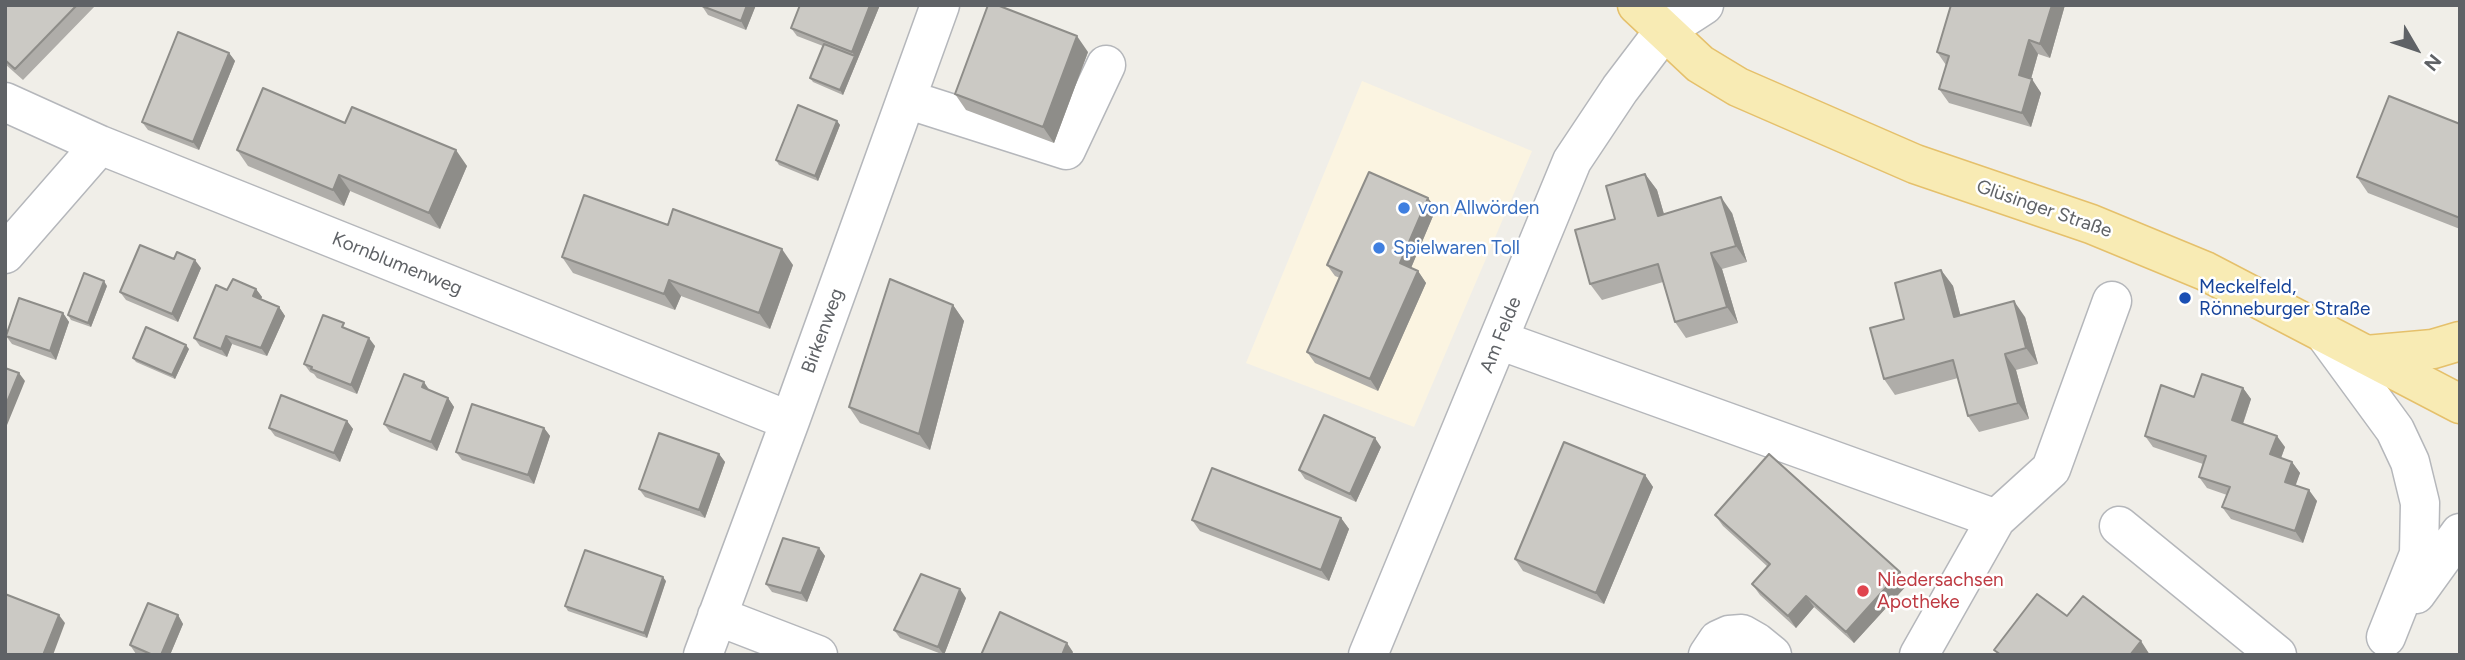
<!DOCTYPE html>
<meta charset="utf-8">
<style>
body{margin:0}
#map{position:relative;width:2465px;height:660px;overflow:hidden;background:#f0eee8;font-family:Figtree,sans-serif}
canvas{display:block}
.frame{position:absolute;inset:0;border:7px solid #5f6266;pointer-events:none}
.north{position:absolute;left:2381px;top:14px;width:70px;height:70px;-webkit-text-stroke:5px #fff;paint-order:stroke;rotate:129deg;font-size:19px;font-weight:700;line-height:28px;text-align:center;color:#5f6266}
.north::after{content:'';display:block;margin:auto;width:24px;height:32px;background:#5f6266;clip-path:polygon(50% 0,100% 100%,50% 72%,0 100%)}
</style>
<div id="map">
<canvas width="2465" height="660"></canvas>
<div class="frame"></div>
<div class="north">N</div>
</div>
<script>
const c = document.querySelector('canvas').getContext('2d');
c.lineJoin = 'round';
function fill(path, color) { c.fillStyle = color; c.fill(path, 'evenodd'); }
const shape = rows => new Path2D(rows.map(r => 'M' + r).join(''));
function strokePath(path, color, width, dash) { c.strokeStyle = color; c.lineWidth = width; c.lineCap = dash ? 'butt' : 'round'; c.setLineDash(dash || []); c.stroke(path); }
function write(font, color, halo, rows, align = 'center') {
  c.font = font + ' Figtree,sans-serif'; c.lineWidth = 5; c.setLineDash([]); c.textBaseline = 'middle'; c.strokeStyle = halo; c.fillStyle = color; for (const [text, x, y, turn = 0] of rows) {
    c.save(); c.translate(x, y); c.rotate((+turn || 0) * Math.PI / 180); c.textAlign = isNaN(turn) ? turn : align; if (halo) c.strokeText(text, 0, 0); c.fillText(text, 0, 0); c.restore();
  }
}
const commercial = shape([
 [1362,81,1532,151,1414,427,1246,363]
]);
const minor = shape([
 [906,99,1066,150,1106,65],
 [5,102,100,145,790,421],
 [5,254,100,145],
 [2324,333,2395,430,2410,462,2420,503,2419,554,2386,637],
 [1499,340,1996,519,1919,655],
 [1996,519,2051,469,2112,301],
 [2119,526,2277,655],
 [2416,594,2460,533],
 [717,616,818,655],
 [703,655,790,421,940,5],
 [1368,655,1572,161,1620,89,1664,31,1704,5],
 [1708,655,1718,640,1729,635,1742,634,1756,642,1772,655]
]);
const major = shape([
 [1637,5,1700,64,1738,87,1915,164,2091,224,2205,271,2460,404],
 [2366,355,2433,349,2460,341]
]);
const wall = shape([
 [5,5,96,5,23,80,5,64],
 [703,5,756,5,746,30,708,15,702,6],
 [880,5,843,95,813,82,810,78,823,46,797,36,791,28],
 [2065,5,2050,58,2038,54,2031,79,2041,93,2031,127,1949,103,1939,89,1946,65,1937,52,1961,6],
 [1088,52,1054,143,966,110,955,94],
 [229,53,235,61,199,150,148,130,142,122],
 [837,121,840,125,818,181,779,165,776,160],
 [345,123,467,166,440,229,350,191,344,206,248,166,237,150],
 [2460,124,2460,229,2368,193,2357,177],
 [1645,174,1657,190,1664,214,1732,213,1747,262,1722,269,1738,323,1686,338,1675,322,1663,282,1602,300,1590,284,1615,219],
 [1428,198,1436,209,1411,268,1418,271,1426,283,1378,391,1315,363,1307,352,1340,278,1335,276,1327,265],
 [668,225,793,265,770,329,681,296,675,310,573,273,562,257],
 [201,268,178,322,126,300,120,292],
 [1941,270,1953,286,1960,315,2025,317,2038,364,2016,370,2029,419,1979,432,1968,416,1958,378,1895,395,1884,379,1904,319],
 [107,286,91,327,71,320,68,315],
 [256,289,262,297,261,299,279,307,285,316,267,356,232,344,227,357,200,346,194,338,227,290],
 [953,305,964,321,930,450,860,423,849,407],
 [63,313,69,322,56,360,12,344,6,336],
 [349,330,375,346,357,394,317,378,314,374,310,372,304,364],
 [189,349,175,379,136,362,133,358],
 [2243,388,2251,399,2243,424,2285,447,2281,458,2292,462,2300,473,2295,485,2317,501,2303,543,2231,519,2222,507,2227,495,2207,488,2199,477,2203,464,2153,447,2145,436,2194,397],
 [430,391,448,398,454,407,437,451,390,432,384,424],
 [347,421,353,429,340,462,275,436,269,428],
 [544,428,550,436,534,484,462,460,456,452],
 [1381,447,1356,502,1305,479,1299,470],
 [719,454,725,462,705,518,645,497,639,489],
 [1645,475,1653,487,1604,604,1523,571,1515,559],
 [1715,515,1908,584,1854,643,1814,607,1796,628,1760,595,1752,584,1768,567,1723,526],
 [1341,518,1349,529,1329,581,1200,531,1192,520],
 [819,548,825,556,807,602,772,592,766,584],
 [666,581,647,638,568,611,565,606],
 [966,598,944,655,900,638,894,630],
 [178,615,183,624,170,655,138,655,136,654,130,645]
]);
const shadedWall = shape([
 [747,5,756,5,746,30,741,21],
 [870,5,880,5,843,95,840,90,855,56,852,52],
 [2052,5,2065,5,2050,58,2040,44],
 [1077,36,1088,52,1054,143,1043,127],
 [2029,40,2038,54,2028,89,2019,75],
 [229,53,235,61,199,150,193,142],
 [2032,79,2041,93,2031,127,2022,113],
 [837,121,840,125,818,181,815,176],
 [456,150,467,166,440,229,429,213],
 [1645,174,1657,190,1669,232,1658,216],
 [339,175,350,191,344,206,333,190],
 [1721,197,1732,213,1747,262,1736,246],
 [1428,198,1436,209,1408,275,1400,263],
 [782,249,793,265,770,329,759,313],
 [1711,253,1722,269,1738,323,1727,307],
 [195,260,201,268,178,322,172,314],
 [1941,270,1953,286,1965,333,1954,317],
 [1418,271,1426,283,1378,391,1370,379],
 [669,280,681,296,675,310,664,294],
 [104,281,107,286,91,327,88,323],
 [256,289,262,297,259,304,253,296],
 [2014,301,2025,317,2038,364,2026,348],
 [953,305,964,321,930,450,919,434],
 [279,307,285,316,267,356,261,348],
 [63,313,69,322,56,360,50,351],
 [226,336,232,344,227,357,221,349],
 [369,338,375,346,357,394,351,385],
 [186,345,189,349,175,379,172,375],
 [2005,354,2016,370,2029,419,2018,403],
 [19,373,25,381,5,430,5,407],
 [424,382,430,391,422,387],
 [2243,388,2251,399,2240,432,2232,420],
 [448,398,454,407,437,451,431,442],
 [347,421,353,429,340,462,334,453],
 [544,428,550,436,534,484,528,475],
 [2277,436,2285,447,2278,466,2270,454],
 [1375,438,1381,447,1356,502,1350,494],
 [719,454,725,462,705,518,699,510],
 [2292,462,2300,473,2293,493,2285,482],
 [1645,475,1653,487,1604,604,1596,593],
 [2309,490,2317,501,2303,543,2295,531],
 [1341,518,1349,529,1329,581,1321,570],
 [819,548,825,556,807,602,801,593],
 [1900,572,1908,584,1854,643,1846,632],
 [663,577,666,581,647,638,644,633],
 [960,589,966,598,944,655,938,647],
 [1806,596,1814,607,1796,628,1788,616],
 [59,615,65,623,53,655,43,655],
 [178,615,183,624,170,655,161,655],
 [2141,641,2150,655,2130,655],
 [1067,643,1073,652,1072,655,1062,655]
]);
const building = shape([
 [5,5,77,5,15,69,5,60,5,5],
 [703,5,747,5,741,21,702,6,703,5],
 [800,5,870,5,852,52,791,28,800,5],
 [988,5,997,5,1077,36,1043,127,955,94,988,5],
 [1951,5,1961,6,1961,5,2052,5,2040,44,2029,40,2019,75,2032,79,2022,113,1939,89,1949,56,1937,52,1951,5],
 [178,32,229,53,193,142,142,122,178,32],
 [824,44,855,56,840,90,810,78,824,44],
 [263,88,345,123,352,107,456,150,429,213,339,175,333,190,237,150,263,88],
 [2389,96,2460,124,2460,218,2357,177,2389,96],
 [798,105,837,121,815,176,776,160,798,105],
 [1369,172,1428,198,1400,263,1418,271,1370,379,1307,352,1342,272,1327,265,1369,172],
 [1645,174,1658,216,1721,197,1736,246,1711,253,1727,307,1675,322,1658,264,1590,284,1575,230,1615,219,1606,186,1645,174],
 [584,195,668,225,673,209,782,249,759,313,669,280,664,294,562,257,584,195],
 [140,245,174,259,177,252,195,260,172,314,120,292,140,245],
 [1941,270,1954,317,2014,301,2026,348,2005,354,2018,403,1968,416,1953,360,1884,379,1870,328,1904,319,1895,283,1941,270],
 [84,273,104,281,88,323,68,315,84,273],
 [233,279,256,289,253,296,279,307,261,348,226,336,221,349,194,338,216,285,227,290,233,279],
 [890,279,953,305,919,434,849,407,890,279],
 [19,298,63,313,50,351,6,336,19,298],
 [323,315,344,323,342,327,369,338,351,385,311,369,312,367,304,364,323,315],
 [146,327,186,345,172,375,133,358,146,327],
 [5,368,19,373,5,407,5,368],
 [404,374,424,382,422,387,448,398,431,442,384,424,404,374],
 [2202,374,2243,388,2232,420,2277,436,2270,454,2292,462,2285,482,2309,490,2295,531,2222,507,2230,487,2199,477,2206,456,2145,436,2161,385,2194,397,2202,374],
 [281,395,347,421,334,453,269,428,281,395],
 [472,404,544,428,528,475,456,452,472,404],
 [1324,415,1375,438,1350,494,1299,470,1324,415],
 [659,433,719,454,699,510,639,489,659,433],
 [1564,442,1645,475,1596,593,1515,559,1564,442],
 [1769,454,1900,572,1846,632,1806,596,1788,616,1752,584,1770,564,1715,515,1769,454],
 [1212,468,1341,518,1321,570,1192,520,1212,468],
 [783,538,819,548,801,593,766,584,783,538],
 [585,550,663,577,644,633,565,606,585,550],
 [921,574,960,589,938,647,894,630,921,574],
 [5,594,59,615,43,655,5,655,5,594],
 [2037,594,2067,616,2083,596,2141,641,2130,655,2001,655,1994,650,2037,594],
 [148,603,178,615,161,655,153,655,130,645,148,603],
 [1000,612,1067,643,1062,655,981,655,1000,612]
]);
const markers = [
 [1404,208,7,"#3f7fe0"],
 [1379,248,7,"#3f7fe0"],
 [2185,298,7,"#1a4fb4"],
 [1863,591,7,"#e0444e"]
];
const shopNames = [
 ["von Allwörden",1418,208],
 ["Spielwaren Toll",1393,248]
];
const streetNames = [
 ["Glüsinger Straße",2044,209,19],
 ["Kornblumenweg",397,264,22],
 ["Birkenweg",823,331,-70],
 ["Am Felde",1501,335,-68]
];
const transitNames = [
 ["Meckelfeld,",2199,287],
 ["Rönneburger Straße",2199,309]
];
const healthNames = [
 ["Niedersachsen",1877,580],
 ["Apotheke",1877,602]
];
fill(commercial, '#fbf4e1');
strokePath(minor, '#b5b7bb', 41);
strokePath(major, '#e5c06b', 41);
strokePath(minor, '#fff', 38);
strokePath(major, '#f8ebb4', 38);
fill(wall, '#afada9');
fill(shadedWall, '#8e8d89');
fill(building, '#cbc9c4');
strokePath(building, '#8e8d89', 2);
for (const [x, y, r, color] of markers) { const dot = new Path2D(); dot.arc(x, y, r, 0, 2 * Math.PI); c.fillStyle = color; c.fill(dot); strokePath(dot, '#fff', 2.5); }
write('19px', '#366cbe', '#fff', shopNames, 'left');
write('19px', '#5f6266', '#fff', streetNames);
write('19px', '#164399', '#fff', transitNames, 'left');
write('19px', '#be3a42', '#fff', healthNames, 'left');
</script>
